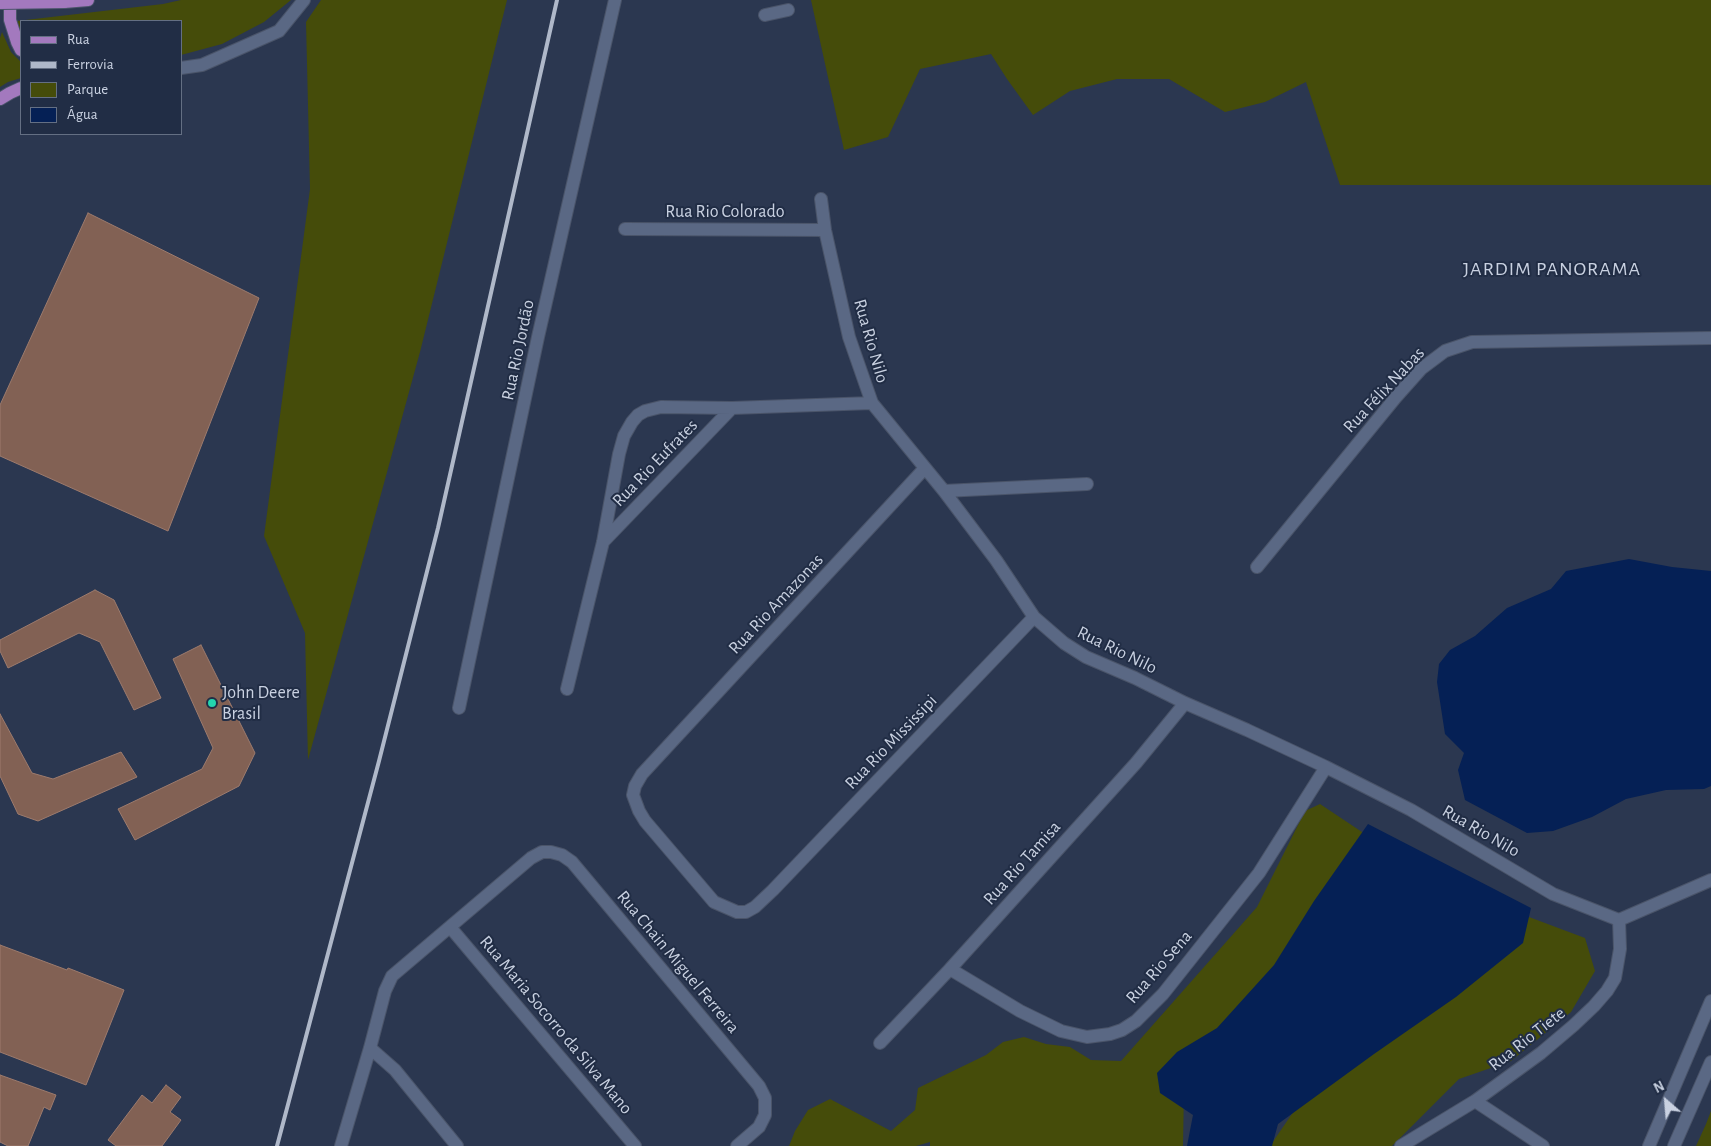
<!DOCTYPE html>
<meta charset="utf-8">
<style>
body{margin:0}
#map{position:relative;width:1711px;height:1146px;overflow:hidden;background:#2b3750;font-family:"Alegreya Sans",sans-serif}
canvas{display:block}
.legend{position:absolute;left:20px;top:20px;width:162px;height:115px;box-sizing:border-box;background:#212d45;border:1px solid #646f83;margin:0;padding:6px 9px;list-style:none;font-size:15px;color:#c9d1e1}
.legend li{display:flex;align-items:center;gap:10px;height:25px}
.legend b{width:25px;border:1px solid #646f83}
.north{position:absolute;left:1641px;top:1076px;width:50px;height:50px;-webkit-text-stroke:4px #212d45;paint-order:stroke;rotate:333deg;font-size:14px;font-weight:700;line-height:20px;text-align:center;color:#c9d1e1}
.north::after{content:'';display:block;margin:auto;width:18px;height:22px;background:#c9d1e1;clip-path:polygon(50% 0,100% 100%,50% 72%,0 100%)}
</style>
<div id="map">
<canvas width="1711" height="1146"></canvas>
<ul class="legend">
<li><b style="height:6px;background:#a379be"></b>Rua</li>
<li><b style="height:6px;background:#afb8c9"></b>Ferrovia</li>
<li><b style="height:14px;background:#454c0a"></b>Parque</li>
<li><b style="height:14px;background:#052055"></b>Água</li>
</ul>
<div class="north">N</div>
</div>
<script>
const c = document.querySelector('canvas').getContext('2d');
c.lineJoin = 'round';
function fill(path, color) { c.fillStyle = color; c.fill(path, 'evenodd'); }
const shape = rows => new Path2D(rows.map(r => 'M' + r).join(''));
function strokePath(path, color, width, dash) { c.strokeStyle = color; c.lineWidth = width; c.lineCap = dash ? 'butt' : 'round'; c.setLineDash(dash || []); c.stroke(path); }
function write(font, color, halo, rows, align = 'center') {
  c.font = font + ' "Alegreya Sans",sans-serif'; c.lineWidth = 4; c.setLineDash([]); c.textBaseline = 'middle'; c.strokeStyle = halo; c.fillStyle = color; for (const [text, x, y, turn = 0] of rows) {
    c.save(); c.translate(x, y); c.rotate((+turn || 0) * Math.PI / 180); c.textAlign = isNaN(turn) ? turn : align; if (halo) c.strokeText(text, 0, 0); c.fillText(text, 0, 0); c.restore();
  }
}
const green = shape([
 [181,0,291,0,264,22,222,44,181,55,181,21,21,21,21,38,17,21,163,4],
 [321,0,507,0,420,352,308,760,305,633,264,536,310,189,306,22],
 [811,0,1711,0,1711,185,1340,185,1306,82,1265,102,1225,112,1169,79,1117,79,1070,91,1033,115,1007,79,991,54,920,69,888,137,844,150],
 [2,32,11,52,21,62,21,78,8,82,0,87,0,38],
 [1320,804,1365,834,1356,906,1184,1088,1183,1146,930,1146,930,1142,916,1146,789,1146,795,1131,808,1110,830,1099,891,1131,915,1110,918,1088,986,1055,1003,1042,1024,1037,1046,1044,1070,1047,1091,1060,1121,1061,1257,907,1305,811],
 [1529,917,1585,938,1595,971,1571,1012,1511,1061,1459,1079,1392,1146,1270,1146,1298,1105,1459,993],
 [1711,1111,1711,1146,1696,1146,1706,1124]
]);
const water = shape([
 [1629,559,1672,567,1711,571,1711,786,1704,789,1666,790,1626,799,1592,817,1553,831,1527,833,1465,800,1458,770,1464,753,1445,734,1437,682,1439,664,1450,650,1475,636,1507,608,1551,589,1566,571],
 [1368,824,1531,908,1523,943,1456,997,1374,1054,1278,1124,1272,1146,1187,1146,1193,1115,1160,1093,1157,1073,1177,1052,1217,1028,1274,965,1314,901]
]);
const building = shape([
 [88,213,259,298,168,531,0,456,0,405,88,213],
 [95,590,114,600,161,698,134,710,100,642,79,633,8,668,0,651,0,640,95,590],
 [201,645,255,753,239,786,135,840,118,809,202,769,213,748,173,659,201,645],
 [0,714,32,773,53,779,121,752,137,777,38,821,18,814,0,776,0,714],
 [0,945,67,970,68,968,124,990,86,1085,0,1052,0,945],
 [0,1075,56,1095,50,1110,44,1107,28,1146,8,1146,0,1142,0,1075],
 [166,1085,181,1097,170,1112,181,1120,162,1146,116,1146,108,1140,142,1095,152,1103,166,1085]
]);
const minor = shape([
 [765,15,788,10],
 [821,199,825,230,849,337,872,403,944,491,996,560,1034,617,1064,643,1086,657,1135,678,1185,703,1247,730,1326,767,1411,810,1553,894,1619,920],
 [625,229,825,230],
 [925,468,642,774,635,786,633,795,639,811,645,821,714,902,737,912,746,912,755,907,773,890,1034,617],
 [944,491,1087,484],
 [603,542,732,408],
 [1257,567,1396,397,1421,369,1445,351,1472,342,1711,338],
 [567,689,603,542,619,454,624,436,632,422,638,415,645,411,661,407,732,408,872,403],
 [459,708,538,337,615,0],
 [1619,920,1711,880],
 [450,927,635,1146],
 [950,969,1020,1011,1061,1031,1087,1037,1110,1034,1122,1030,1136,1021,1163,994,1259,873,1326,767],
 [880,1043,950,969,1136,763,1185,703],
 [370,1048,395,1070,457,1146],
 [1475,1101,1543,1146],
 [341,1146,370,1048,385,991,392,976,531,858,542,852,551,852,562,855,572,862,759,1086,765,1098,765,1115,759,1127,737,1146],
 [1401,1146,1475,1101,1541,1053,1574,1025,1594,1006,1607,991,1615,978,1620,949,1619,920],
 [1649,1146,1711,1001]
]);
const secondary = shape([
 [181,68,202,65,279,31,304,0],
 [1674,1146,1711,1062]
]);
const primary = shape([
 [10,0,10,20,17,42,21,50],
 [64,2,88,0],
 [0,99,10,93,21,88]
]);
const rail = shape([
 [277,1146,379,761,438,528,557,0]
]);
const primaryBridge = shape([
 [0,3,64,2]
]);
const markers = [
 [212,703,5,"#24d5ae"]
];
const streetNames = [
 ["Rua Rio Colorado",725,212],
 ["Rua Rio Nilo",871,341,74],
 ["Rua Rio Jordão",518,350,-78],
 ["Rua Félix Nabas",1384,390,-47],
 ["Rua Rio Eufrates",655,463,-46],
 ["Rua Rio Amazonas",776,604,-47],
 ["Rua Rio Nilo",1117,650,26],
 ["Rua Rio Mississipi",891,742,-46],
 ["Rua Rio Nilo",1481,831,30],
 ["Rua Rio Tamisa",1022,863,-48],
 ["Rua Chain Miguel Ferreira",678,962,50],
 ["Rua Rio Sena",1159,967,-49],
 ["Rua Maria Socorro da Silva Mano",556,1025,50],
 ["Rua Rio Tiete",1527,1039,-38]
];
const poiNames = [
 ["John Deere",222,693],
 ["Brasil",222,714]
];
const quarterNames = [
 ["JARDIM PANORAMA",1552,269]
];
fill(green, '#454c0a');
fill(water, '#052055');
fill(building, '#826154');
strokePath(building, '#9d7b6d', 1);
strokePath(minor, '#4a5469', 14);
strokePath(secondary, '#4a5469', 14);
strokePath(primary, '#4a5469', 14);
strokePath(minor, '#5a6884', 12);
strokePath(secondary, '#5a6884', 12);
strokePath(primary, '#a379be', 12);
strokePath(rail, '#afb8c9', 4);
strokePath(primaryBridge, '#4a5469', 14, []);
strokePath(primaryBridge, '#a379be', 12);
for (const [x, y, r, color] of markers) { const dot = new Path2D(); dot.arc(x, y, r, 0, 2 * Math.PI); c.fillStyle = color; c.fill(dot); strokePath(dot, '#212d45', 2); }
write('18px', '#c9d1e1', '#212d45', streetNames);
write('18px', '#c9d1e1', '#212d45', poiNames, 'left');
c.letterSpacing = '1px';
write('20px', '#c9d1e1', '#212d45', quarterNames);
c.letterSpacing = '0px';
</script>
